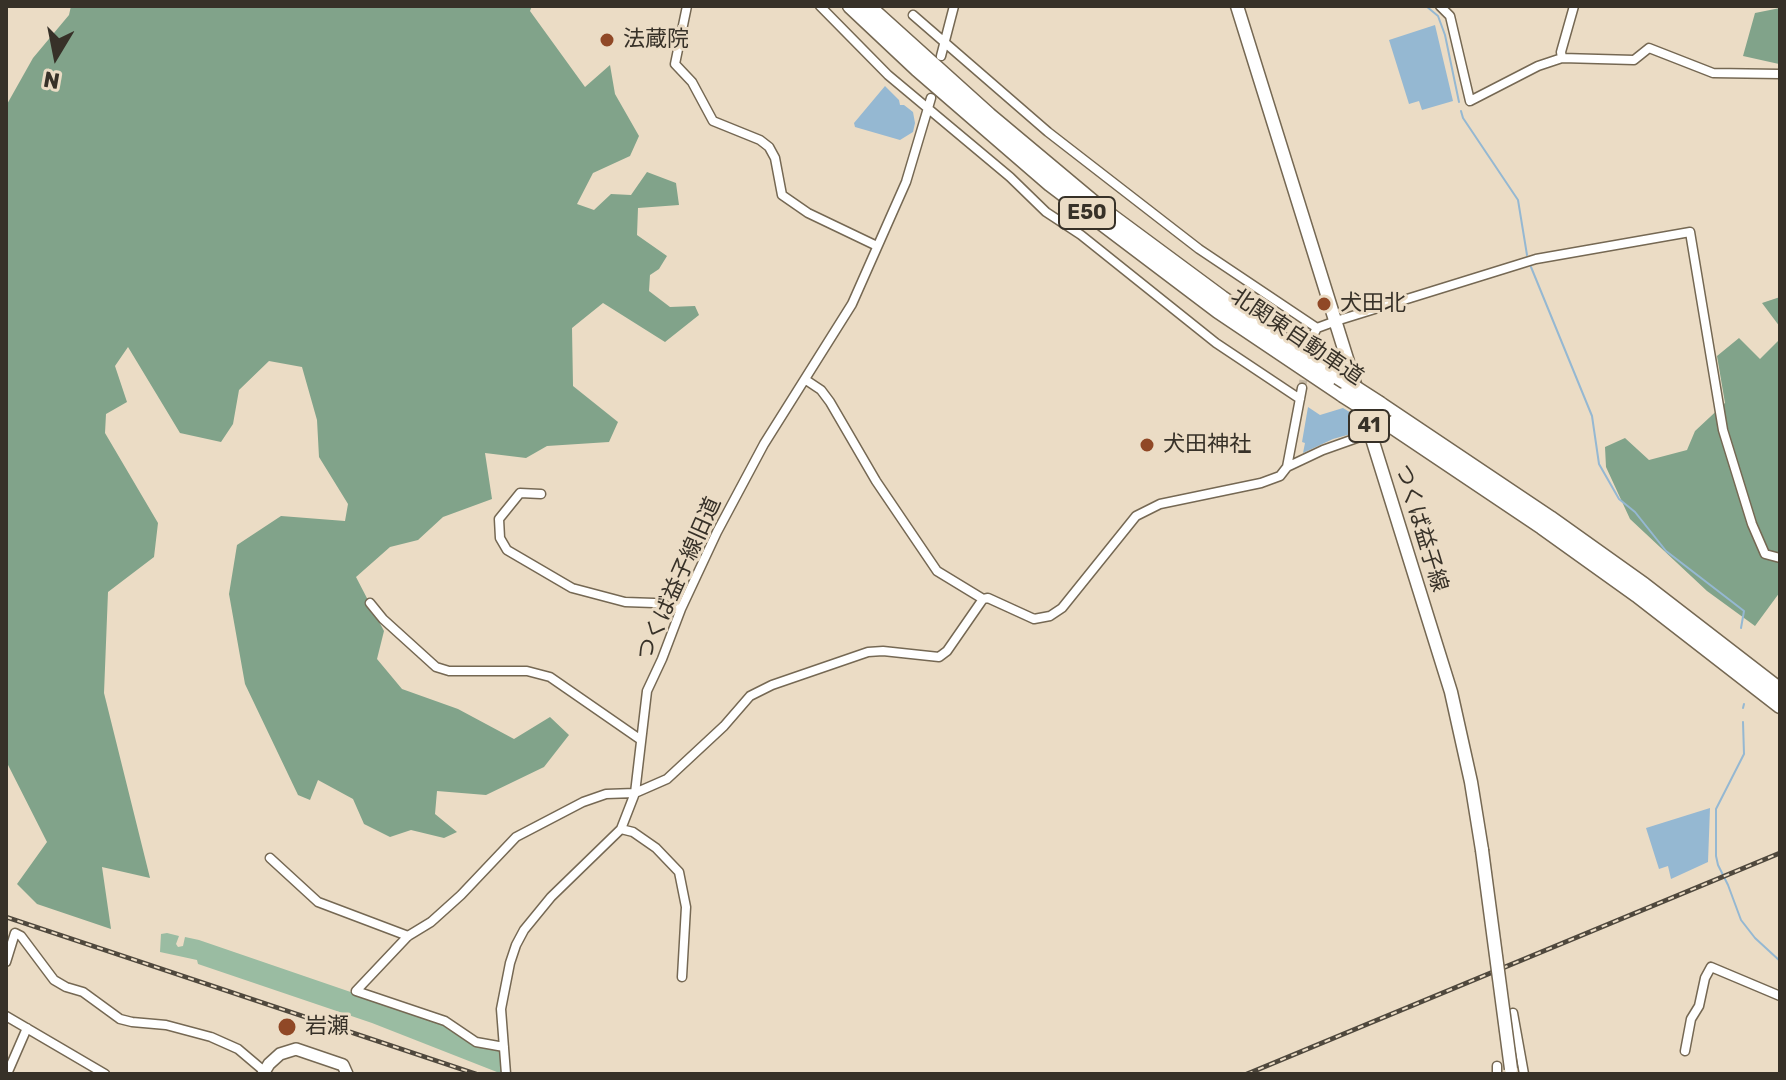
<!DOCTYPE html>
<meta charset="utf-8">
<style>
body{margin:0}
#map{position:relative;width:1786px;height:1080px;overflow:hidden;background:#ebdcc5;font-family:Rubik,sans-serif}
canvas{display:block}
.frame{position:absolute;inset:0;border:8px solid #373128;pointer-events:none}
.north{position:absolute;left:16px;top:16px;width:80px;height:80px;-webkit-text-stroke:6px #ebdcc5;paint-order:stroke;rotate:190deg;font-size:22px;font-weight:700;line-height:32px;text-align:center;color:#373128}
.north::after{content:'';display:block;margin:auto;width:28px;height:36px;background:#373128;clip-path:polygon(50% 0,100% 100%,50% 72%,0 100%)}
</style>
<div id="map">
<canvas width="1786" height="1080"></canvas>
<div class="frame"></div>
<div class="north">N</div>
</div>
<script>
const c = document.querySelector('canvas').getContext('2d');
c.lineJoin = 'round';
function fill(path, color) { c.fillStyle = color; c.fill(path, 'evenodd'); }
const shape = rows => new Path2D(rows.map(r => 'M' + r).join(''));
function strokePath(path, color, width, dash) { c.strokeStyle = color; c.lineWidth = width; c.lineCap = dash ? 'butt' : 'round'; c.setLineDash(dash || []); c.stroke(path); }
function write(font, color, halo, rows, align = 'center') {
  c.font = font + ' Rubik,"Noto Sans JP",sans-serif'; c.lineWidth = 6; c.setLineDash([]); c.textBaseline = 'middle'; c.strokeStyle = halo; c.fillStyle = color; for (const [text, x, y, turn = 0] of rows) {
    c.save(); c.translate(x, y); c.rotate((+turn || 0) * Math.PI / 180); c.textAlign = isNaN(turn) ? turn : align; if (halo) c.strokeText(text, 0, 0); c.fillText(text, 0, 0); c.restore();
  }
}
const green = shape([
 [167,933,179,936,176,944,178,947,183,946,185,937,199,940,444,1024,500,1050,502,1074,372,1023,198,964,197,960,160,952,161,934]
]);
const forest = shape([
 [71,6,532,6,530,11,585,87,610,65,615,94,639,136,630,156,593,173,577,204,594,210,611,194,631,195,647,172,676,183,679,205,638,208,637,235,667,256,659,269,650,275,649,291,670,307,695,306,699,315,665,342,603,303,572,328,573,386,618,422,609,442,547,446,526,458,485,453,492,499,443,517,418,540,390,547,356,577,384,631,377,659,402,689,458,709,514,739,550,717,569,735,544,767,486,795,437,791,435,814,457,832,444,838,411,830,390,837,364,824,353,799,318,780,310,800,298,795,245,684,229,594,237,545,281,516,345,521,348,504,319,457,317,420,302,367,269,361,239,390,233,424,221,442,180,433,128,347,115,366,127,402,106,414,105,433,158,523,154,557,108,592,104,693,150,878,102,867,111,929,37,904,17,884,47,842,6,761,6,106,33,58,69,15],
 [1780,8,1780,76,1779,64,1743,56,1755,13],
 [1780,297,1780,327,1762,303],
 [1739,338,1760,359,1780,339,1780,592,1755,626,1707,591,1630,519,1606,467,1605,447,1625,438,1649,460,1687,450,1695,431,1725,403,1717,356]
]);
const water = shape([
 [1435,25,1453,101,1422,110,1419,101,1409,104,1389,40],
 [885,86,899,100,900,105,904,105,913,112,915,123,913,132,900,140,855,127,854,123],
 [1308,407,1320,415,1343,408,1353,414,1358,432,1333,439,1303,453,1305,443,1302,442],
 [1710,808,1708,862,1671,879,1668,866,1659,869,1646,828]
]);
const stream = shape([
 [1426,6,1438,16,1445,35,1459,102],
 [1461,111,1463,118,1518,200,1527,255],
 [1531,267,1592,416,1599,464,1619,499,1635,512,1666,551,1744,611,1741,628],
 [1743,708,1744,704],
 [1743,722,1744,754,1716,809,1716,856,1718,865,1728,885,1741,920,1755,938,1780,961]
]);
const streetTunnel = shape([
 [1302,388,1311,339]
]);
const street = shape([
 [687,6,675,64,692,82,713,121,760,140,769,147,775,158,782,195,808,213,877,246],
 [820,6,888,75,1010,177,1046,212,1081,235,1216,343,1300,399],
 [1440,6,1450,16,1470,101,1538,66,1562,58,1634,60,1649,48,1713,73,1780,74],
 [913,15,1048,132,1199,249,1317,328],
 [941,56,954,6],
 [1562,58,1561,52,1574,6],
 [1311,339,1317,328,1336,321,1536,259,1690,232,1723,430,1752,524,1765,554,1780,558],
 [806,380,821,390,830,402,876,481,937,571,983,599,988,598,1034,619,1050,616,1062,608,1136,516,1160,504,1261,483,1280,476,1287,467,1323,450,1371,433],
 [1287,467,1302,388],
 [541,494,520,493,499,519,500,538,507,550,572,588,625,602,654,603,681,609],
 [370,603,383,619,436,667,449,671,527,671,550,677,641,740],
 [621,829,633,832,656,848,679,872,686,907,682,977],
 [270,858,318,902,408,936],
 [6,962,15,933,21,936,54,980,66,987,83,992,120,1019,132,1022,166,1025,211,1037,238,1049,264,1071],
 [1513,1013,1524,1074],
 [6,1016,105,1074],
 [504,1047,476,1042,445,1021,356,991,408,936,431,922,461,895,516,837,583,802,606,794,635,793,667,779,724,726,750,696,772,685,868,652,883,651,939,657,947,651,983,599],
 [1685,1051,1691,1019,1699,1006,1705,978,1711,967,1780,996],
 [7,1074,27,1028],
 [506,1074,501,1009,510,963,516,945,524,930,551,897,621,829,635,793,647,691,662,659,681,609,717,532,764,444,852,304,906,182,931,98],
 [1497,1074,1497,1066]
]);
const secondary = shape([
 [263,1074,269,1064,280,1054,296,1049,343,1065,347,1074]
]);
const primary = shape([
 [1237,6,1451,692,1471,782,1482,850]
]);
const highway = shape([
 [850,6,917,69,1050,184,1218,311,1343,395],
 [868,6,989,115,1099,207,1222,298,1338,377],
 [1380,404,1550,518,1644,585,1780,690],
 [1387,423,1542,527,1637,595,1780,706]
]);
const rail = shape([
 [6,917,476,1074],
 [1247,1074,1780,853]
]);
const primaryBridge = shape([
 [1482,850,1511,1069]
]);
const highwayBridge = shape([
 [1338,377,1380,404],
 [1343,395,1387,423]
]);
const markers = [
 [607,40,8,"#904826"],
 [1324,304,8,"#904826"],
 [1147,445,8,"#904826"],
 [287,1027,10,"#904826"]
];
const shields = [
 [1087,213,56],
 [1369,426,40]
];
const shieldNames = [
 ["E50",1087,213],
 ["41",1369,426]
];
const poiNames = [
 ["法蔵院",623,40],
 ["犬田北",1340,304],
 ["犬田神社",1163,445],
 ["岩瀬",305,1027]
];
const streetNames = [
 ["北関東自動車道",1297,337,34],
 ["つくば益子線",1421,528,73],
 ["つくば益子線旧道",679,579,-66]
];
fill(green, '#9abca2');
fill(forest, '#81a38a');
fill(water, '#95b8d2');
strokePath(stream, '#95b8d2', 2);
strokePath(streetTunnel, '#c7baa6', 8, [8, 4]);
strokePath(street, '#756853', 11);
strokePath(secondary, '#756853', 14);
strokePath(primary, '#756853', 15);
strokePath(highway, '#756853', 17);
strokePath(street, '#fff', 8);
strokePath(secondary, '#fff', 11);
strokePath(primary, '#fff', 12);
strokePath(highway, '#fff', 14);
strokePath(rail, '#4f483d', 5);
strokePath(rail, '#ebdcc5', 2, [6]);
strokePath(primaryBridge, '#756853', 15, []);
strokePath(highwayBridge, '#756853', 17, []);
strokePath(primaryBridge, '#fff', 12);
strokePath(highwayBridge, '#fff', 14);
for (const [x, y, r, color] of markers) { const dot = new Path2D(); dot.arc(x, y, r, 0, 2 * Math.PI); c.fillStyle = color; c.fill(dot); strokePath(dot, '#ebdcc5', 3); }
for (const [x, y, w] of shields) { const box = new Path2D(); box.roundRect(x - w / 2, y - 16, w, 32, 6); c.fillStyle = '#ebdcc5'; c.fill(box); strokePath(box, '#373128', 2); }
write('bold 20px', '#373128', null, shieldNames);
write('22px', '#373128', '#ebdcc5', poiNames, 'left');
write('22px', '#373128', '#ebdcc5', streetNames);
</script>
